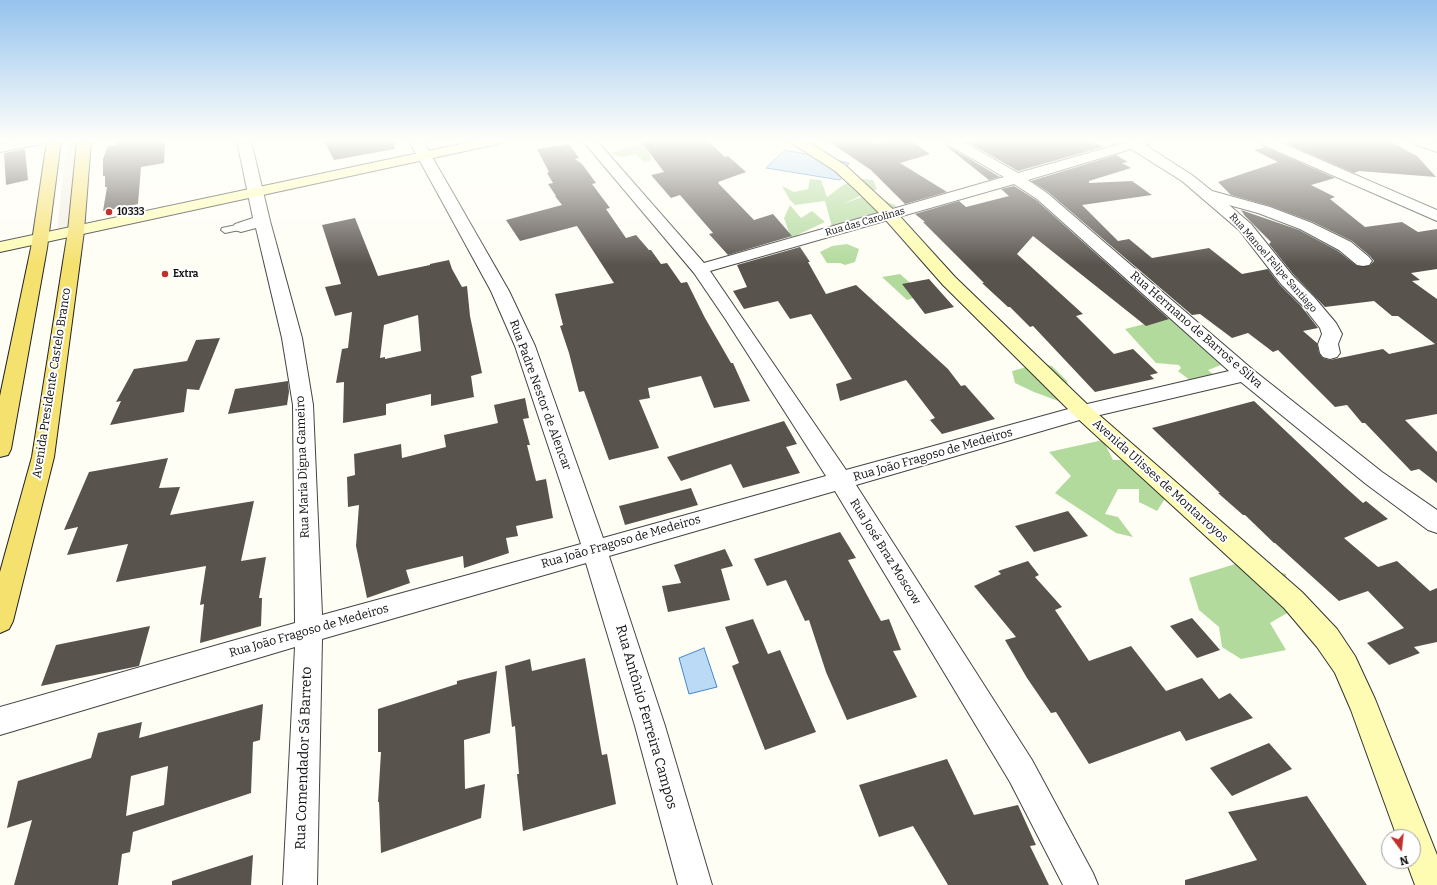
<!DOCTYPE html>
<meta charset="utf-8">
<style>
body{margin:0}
#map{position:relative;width:1437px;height:885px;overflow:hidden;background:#fffef5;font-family:Bitter,serif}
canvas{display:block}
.north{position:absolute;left:1381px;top:829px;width:40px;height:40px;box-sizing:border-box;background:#fff;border:1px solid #a0a0a0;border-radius:50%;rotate:165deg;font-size:11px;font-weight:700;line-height:16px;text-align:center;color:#111}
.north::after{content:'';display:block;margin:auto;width:14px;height:18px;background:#bf312a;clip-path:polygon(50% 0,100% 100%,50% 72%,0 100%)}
</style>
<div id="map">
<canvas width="1437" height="885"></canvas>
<div class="north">N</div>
</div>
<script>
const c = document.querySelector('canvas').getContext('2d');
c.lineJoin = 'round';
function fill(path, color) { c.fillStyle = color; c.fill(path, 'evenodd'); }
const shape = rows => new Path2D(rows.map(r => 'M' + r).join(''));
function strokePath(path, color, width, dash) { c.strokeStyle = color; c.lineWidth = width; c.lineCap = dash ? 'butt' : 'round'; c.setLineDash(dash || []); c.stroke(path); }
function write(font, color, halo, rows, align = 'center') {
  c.font = font + ' Bitter,serif'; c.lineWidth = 4; c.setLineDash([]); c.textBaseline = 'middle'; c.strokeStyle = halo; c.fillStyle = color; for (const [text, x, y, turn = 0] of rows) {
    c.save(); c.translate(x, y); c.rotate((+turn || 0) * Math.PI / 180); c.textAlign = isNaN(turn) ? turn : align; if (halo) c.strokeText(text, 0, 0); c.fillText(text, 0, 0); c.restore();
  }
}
const forest = shape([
 [648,141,670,141,679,152,648,150,651,160,644,162,636,154,621,157,615,155,613,152],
 [810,179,821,180,827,197,843,185,863,179,873,180,877,189,842,204,865,196,865,201,880,199,897,206,878,214,869,225,856,230,834,234,825,201,795,205,790,200,782,186,794,192,808,189],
 [790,205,801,218,812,211,825,222,791,238,784,218],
 [847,244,859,249,855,262,845,265,840,263,827,263,820,252,832,246],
 [900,274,924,295,907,300,882,277],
 [1172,317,1202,341,1223,343,1232,357,1217,361,1221,365,1208,370,1215,376,1191,381,1178,371,1181,368,1179,365,1156,363,1125,329],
 [1042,363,1052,366,1067,381,1069,389,1061,402,1034,392,1015,383,1012,371],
 [1103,440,1113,460,1130,460,1168,494,1157,511,1139,502,1139,489,1118,489,1105,514,1118,517,1133,537,1116,533,1055,493,1071,476,1049,452],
 [1242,562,1286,574,1289,612,1270,623,1286,650,1241,659,1222,647,1219,627,1199,610,1189,578]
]);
const plaza = shape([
 [67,141,78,141,75,165,67,230,57,232]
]);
const water = shape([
 [785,150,849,163,840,180,766,168,785,150],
 [704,648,717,687,689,694,679,658,704,648]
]);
const building = shape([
 [117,141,165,141,164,163,141,167,138,204,103,211,107,187,105,187,105,176,103,176,103,159,108,146,116,145],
 [324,141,394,141,395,149,334,160],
 [641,141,708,141,725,157,728,156,746,172,718,182,719,183,718,183,754,220,773,214,792,236,728,255,709,234,713,233,680,195,671,198,651,175,664,172],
 [828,141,870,141,875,144,889,141,911,141,930,154,900,163,947,192,905,204,871,170],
 [966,141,1092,141,1103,147,1018,171],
 [1288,141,1389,141,1417,156,1436,177,1359,171,1354,173,1283,142],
 [569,144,579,158,575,159,582,164,596,183,592,184,610,208,606,209,626,238,636,235,649,250,651,250,661,264,667,263,681,283,687,282,705,318,731,363,733,363,750,401,714,408,701,376,648,388,650,398,639,400,659,448,609,460,584,391,579,392,569,353,560,326,563,325,555,294,614,283,577,226,520,241,506,220,562,205,555,196,556,196,548,184,553,183,547,173,549,172,537,149],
 [946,146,946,145,1000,177,989,180],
 [1265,147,1335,178,1311,185,1335,197,1330,199,1365,227,1402,222,1418,232,1437,229,1437,269,1411,273,1420,280,1412,281,1437,299,1437,414,1405,420,1437,452,1437,483,1419,469,1411,471,1365,423,1362,423,1347,405,1335,407,1278,350,1273,352,1248,333,1232,338,1200,314,1192,315,1048,192,1031,181,1116,155,1128,162,1122,163,1131,168,1089,181,1089,183,1132,181,1152,195,1082,205,1118,241,1129,239,1152,258,1209,248,1242,274,1268,269,1280,285,1301,306,1318,328,1303,331,1317,343,1319,353,1323,358,1330,360,1383,349,1389,354,1435,344,1398,316,1392,316,1374,301,1325,307,1294,275,1269,244,1271,242,1245,216,1241,210,1299,230,1338,251,1357,266,1369,266,1374,261,1370,256,1352,241,1313,222,1270,206,1231,195,1218,182,1278,162,1254,150],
 [25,149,28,180,6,185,4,153],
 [1014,186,1036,200,1169,319,1146,326,1033,236,1017,254,1083,314,1076,316,1114,354,1133,349,1158,373,1150,375,1154,379,1095,392,1033,326,1030,327,1010,307,1008,307,982,283,984,283,923,222,925,222,915,214,959,201,966,207,1009,196,1001,189],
 [355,218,378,276,430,265,430,264,449,260,452,269,462,287,467,286,470,316,482,373,471,376,474,397,431,406,431,394,386,404,386,415,343,423,344,382,336,383,342,349,348,348,352,312,335,316,325,287,341,284,322,225],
 [418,315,421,351,385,359,385,357,380,358,384,325],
 [800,247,810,262,808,262,826,294,856,285,948,369,961,386,965,385,995,419,942,434,930,420,935,418,906,380,840,401,836,384,852,379,811,314,790,319,778,301,744,309,733,291,747,287,737,265],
 [929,279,954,307,925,314,902,284],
 [220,338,199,390,187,389,184,412,110,425,121,401,116,402,134,369,187,361,196,340],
 [288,381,289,392,287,405,228,414,235,389],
 [525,398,529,418,523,419,530,445,527,445,536,481,546,479,553,518,516,526,518,536,506,538,509,553,464,568,463,556,406,570,410,583,367,598,356,546,359,505,348,507,347,477,355,475,354,454,401,444,402,458,446,447,444,435,498,423,494,405],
 [1254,401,1345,487,1363,503,1366,501,1388,519,1344,538,1378,567,1397,561,1430,591,1437,588,1437,642,1414,647,1420,653,1389,665,1367,643,1404,628,1368,591,1339,601,1275,543,1274,543,1245,515,1243,515,1218,493,1220,493,1152,428],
 [784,421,797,444,786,447,800,473,743,488,731,464,681,481,667,457],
 [168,458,159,488,180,487,170,515,254,501,241,561,266,557,259,598,262,598,261,626,200,643,204,604,200,605,206,566,116,582,128,544,67,555,78,527,64,530,89,472],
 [691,488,698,505,625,525,619,506],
 [1068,511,1088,536,1034,552,1015,526],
 [840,532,856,558,848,560,881,621,889,619,901,650,893,651,917,697,847,720,826,672,809,620,805,621,786,580,767,586,754,559],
 [725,549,733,566,721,569,730,600,668,612,662,586,681,583,674,565],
 [1028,561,1039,575,1035,577,1062,607,1055,610,1089,661,1131,646,1166,691,1202,678,1219,699,1230,693,1253,718,1186,741,1180,731,1089,764,1056,712,1051,713,1027,678,1005,640,1016,637,974,586,1001,574,998,571],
 [1192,618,1207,635,1220,650,1197,658,1170,626],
 [753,619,768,654,780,650,816,732,765,750,732,666,739,663,725,627],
 [150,626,139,666,41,686,56,645],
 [585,658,602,755,607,754,616,804,523,831,517,774,519,774,515,726,512,727,505,666,530,659,532,671],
 [497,671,490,733,464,740,465,789,485,784,481,818,381,853,379,802,378,802,381,752,378,752,378,709,457,684,457,681],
 [263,704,260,740,253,742,251,793,133,832,130,852,122,854,118,885,14,885,32,820,7,828,18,781,91,758,98,733,142,722,139,738],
 [168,766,164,805,126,816,131,776],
 [1269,743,1292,769,1232,796,1210,768],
 [947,759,974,815,1018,805,1036,845,1030,846,1049,885,948,885,913,826,879,837,859,785],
 [1307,796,1367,885,1185,885,1185,880,1257,860,1228,812],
 [253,855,251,885,172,885,172,881]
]);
const lane = shape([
 [241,224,244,225,245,227,244,229,225,233,221,230,222,228,241,224]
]);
const street = shape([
 [16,141,43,141,41,144,0,152,0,144,16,141],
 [237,141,251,141,270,221,302,338,313,405,322,615,581,544,515,346,491,291,409,141,423,141,509,291,535,346,603,538,826,476,726,320,694,273,583,141,597,141,704,263,1004,177,947,144,945,141,962,141,1018,173,1131,141,1152,141,1150,144,1145,145,1192,175,1212,191,1270,207,1312,223,1351,242,1369,257,1372,261,1369,265,1363,266,1357,265,1339,250,1300,229,1258,213,1229,205,1251,224,1293,276,1314,297,1336,323,1342,334,1338,344,1340,353,1337,357,1330,359,1323,357,1320,353,1318,344,1322,334,1320,328,1302,305,1281,284,1239,230,1182,181,1131,149,1028,180,1047,193,1252,369,1382,472,1437,510,1437,533,1428,530,1366,484,1241,382,1083,419,856,485,1032,760,1093,873,1098,885,1063,885,1010,782,835,491,609,556,665,726,712,885,678,885,635,726,586,563,322,639,317,885,283,885,295,647,0,735,0,707,295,623,293,405,282,338,256,228,241,232,235,230,233,227,235,224,253,218,237,141],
 [1014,184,1037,199,1229,371,1083,405,846,470,710,271,1014,184],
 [1259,141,1277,141,1437,210,1437,221,1261,144,1259,141],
 [1413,141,1431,141,1437,143,1437,152,1415,144,1413,141]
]);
const secondary = shape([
 [475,141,500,141,498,144,493,145,0,252,0,242,475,141],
 [791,141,807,141,845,165,896,212,955,277,1090,407,1302,592,1337,629,1355,656,1375,699,1437,855,1437,885,1415,885,1406,861,1413,861,1413,837,1397,837,1351,710,1335,673,1317,647,1284,608,1076,417,943,285,884,218,857,191,835,171,793,144,791,141]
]);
const primary = shape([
 [47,141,61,141,47,248,11,449,8,455,0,457,0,396,31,248,47,141],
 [77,141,91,141,84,231,54,457,13,621,9,629,0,633,0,572,32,457,68,231,77,141]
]);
const markers = [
 [109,212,4,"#bf312a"],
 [165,274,4,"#bf312a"]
];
const farPoinames = [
 ["10333",117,212],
 ["Extra",173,274]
];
const farStreetnames = [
 ["Rua das Carolinas",865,222,-16],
 ["Rua Manoel Felipe Santiago",1273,263,49]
];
const streetNames = [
 ["Rua Hermano de Barros e Silva",1196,330,41],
 ["Avenida Presidente Castelo Branco",52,383,-81],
 ["Rua Padre Nestor de Alencar",540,395,70],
 ["Rua João Fragoso de Medeiros",933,455,-16],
 ["Rua Maria Digna Gameiro",303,467,-92],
 ["Avenida Ulisses de Montarroyos",1160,481,42],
 ["Rua João Fragoso de Medeiros",621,542,-16],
 ["Rua José Braz Moscow",885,552,58],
 ["Rua João Fragoso de Medeiros",309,631,-16]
];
const nearStreetnames = [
 ["Rua Antônio Ferreira Campos",646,717,74],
 ["Rua Comendador Sá Barreto",304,758,-88]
];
fill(forest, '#b3da9d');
fill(plaza, '#f0eee2');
fill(water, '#badaf5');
strokePath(water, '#4388cb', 1);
fill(building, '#59534d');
strokePath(lane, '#444', 2);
strokePath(street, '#444', 2);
strokePath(secondary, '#333', 2);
strokePath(primary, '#222', 2);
fill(lane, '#fff');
fill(street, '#fff');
fill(secondary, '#fdfcb2');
fill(primary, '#f5e16e');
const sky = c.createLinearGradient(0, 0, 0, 265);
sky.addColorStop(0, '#95c3ed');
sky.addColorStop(0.53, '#fffffa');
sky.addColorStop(1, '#fffffa00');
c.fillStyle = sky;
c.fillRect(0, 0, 1437, 265);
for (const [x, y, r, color] of markers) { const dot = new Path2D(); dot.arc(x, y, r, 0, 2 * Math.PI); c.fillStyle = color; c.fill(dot); strokePath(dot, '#fff', 1.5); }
write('bold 10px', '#111', '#fff', farPoinames, 'left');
write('10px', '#111', '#fff', farStreetnames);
write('12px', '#111', '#fff', streetNames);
write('14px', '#111', '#fff', nearStreetnames);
</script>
